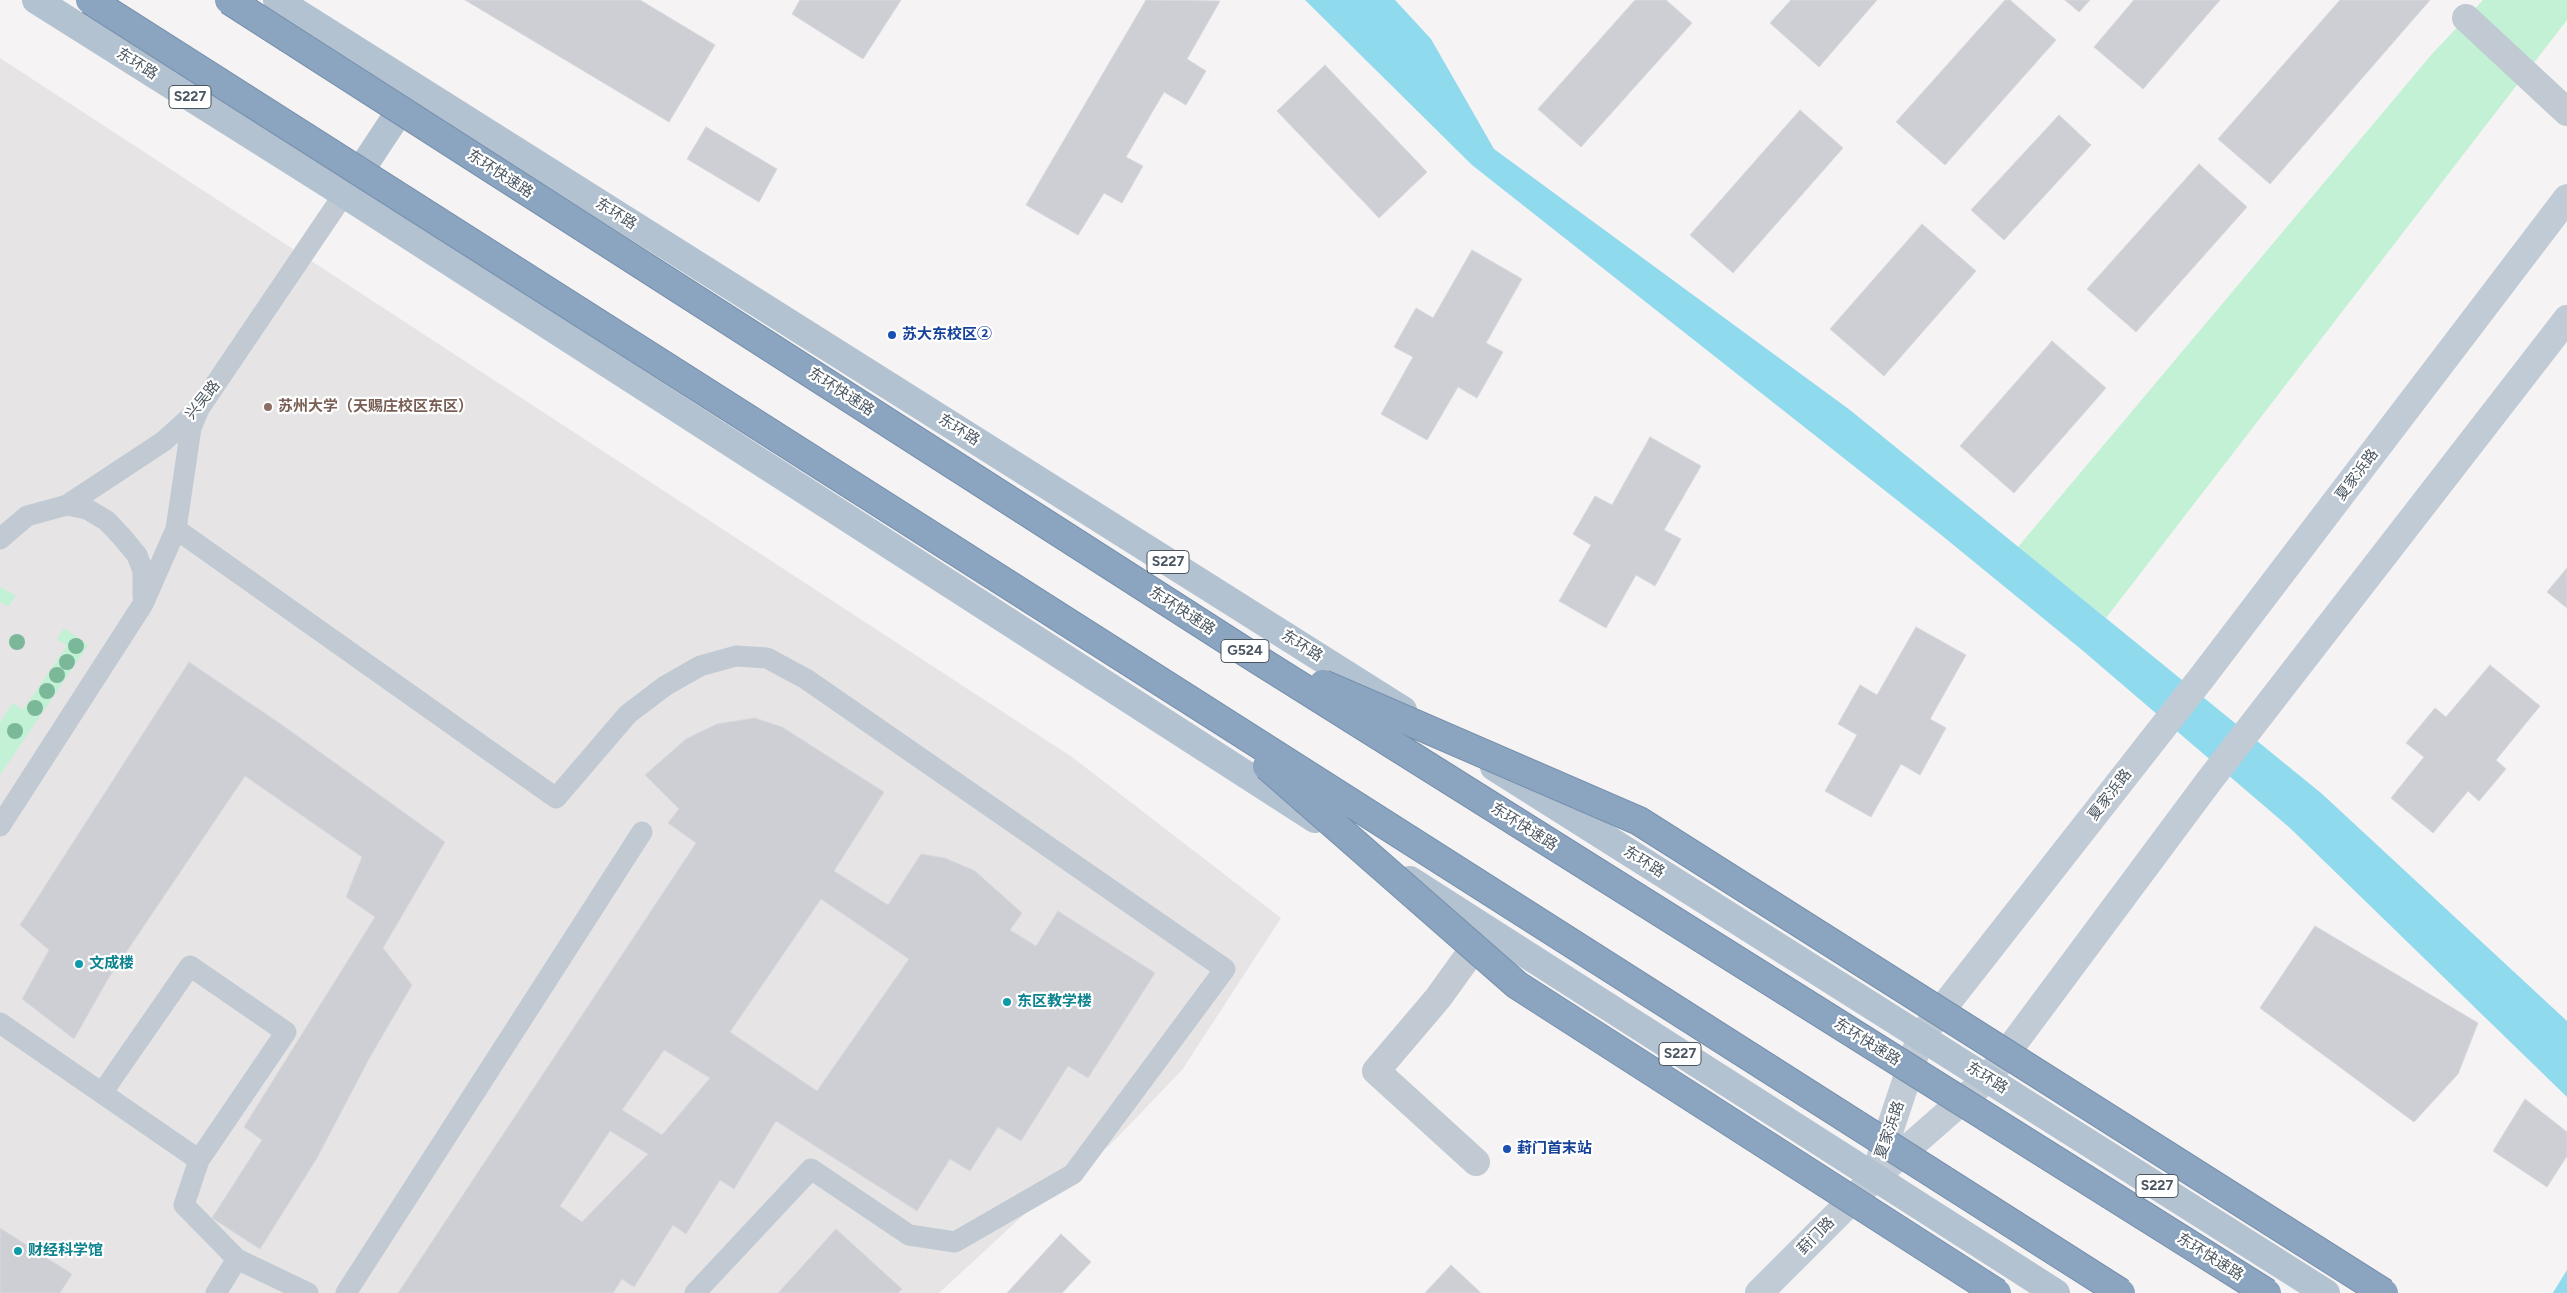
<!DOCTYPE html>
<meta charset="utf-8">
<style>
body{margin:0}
canvas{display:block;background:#f5f3f3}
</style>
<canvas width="2567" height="1293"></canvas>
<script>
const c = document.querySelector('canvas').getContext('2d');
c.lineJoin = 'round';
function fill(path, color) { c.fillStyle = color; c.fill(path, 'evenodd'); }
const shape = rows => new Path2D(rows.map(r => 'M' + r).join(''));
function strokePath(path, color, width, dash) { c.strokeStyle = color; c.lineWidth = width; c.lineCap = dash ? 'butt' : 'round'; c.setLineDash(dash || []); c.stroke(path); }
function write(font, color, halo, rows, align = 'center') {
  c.font = font + ' Figtree,"Noto Sans SC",sans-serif'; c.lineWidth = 4.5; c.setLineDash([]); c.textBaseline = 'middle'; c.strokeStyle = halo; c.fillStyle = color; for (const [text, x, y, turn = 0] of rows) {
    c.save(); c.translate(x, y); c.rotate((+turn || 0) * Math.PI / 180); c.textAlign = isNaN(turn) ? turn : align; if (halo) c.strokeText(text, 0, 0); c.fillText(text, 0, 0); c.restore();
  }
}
const education = shape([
 [0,58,1072,757,1281,918,1182,1070,1110,1145,1043,1197,939,1293,0,1293]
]);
const green = shape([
 [2483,0,2567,0,2567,20,2106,618,2018,547,2432,54],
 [0,587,16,596,8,607,0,602],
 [64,628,88,645,0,775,0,722,13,703,23,710,67,646,57,639]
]);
const water = shape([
 [1305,0,1395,0,1431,39,1494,149,1850,410,2321,793,2567,1021,2567,1097,2290,828,2082,650,1940,534,1472,165],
 [2567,1270,2567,1293,2553,1293,2554,1291]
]);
const building = shape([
 [465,0,640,0,715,45,669,122,465,0],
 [800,0,901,0,863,59,792,14,800,0],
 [1146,0,1220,1,1187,59,1206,71,1186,105,1164,92,1126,157,1143,166,1122,203,1104,193,1078,235,1026,205,1146,0],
 [1635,0,1666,0,1692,23,1581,147,1538,109,1635,0],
 [1791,0,1877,0,1819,67,1770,23,1791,0],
 [2005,0,2010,0,2056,40,1945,165,1896,122,2005,0],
 [2065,0,2090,0,2079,12,2065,0],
 [2134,0,2220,0,2143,89,2094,47,2134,0],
 [2340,0,2430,0,2270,184,2218,139,2340,0],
 [1325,65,1427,172,1379,218,1277,111,1325,65],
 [1800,110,1843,148,1733,273,1690,235,1800,110],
 [2059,115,2091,145,2004,240,1971,210,2059,115],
 [706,127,777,169,759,202,687,159,706,127],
 [2199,164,2247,207,2136,332,2087,289,2199,164],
 [1922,224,1976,271,1884,376,1830,329,1922,224],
 [1472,250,1522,279,1486,343,1503,352,1477,398,1458,387,1427,440,1381,414,1413,357,1394,347,1416,308,1433,318,1472,250],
 [2052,341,2106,388,2014,493,1960,446,2052,341],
 [1650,437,1701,466,1664,530,1681,539,1655,586,1636,575,1606,628,1559,601,1591,545,1573,534,1595,496,1612,505,1650,437],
 [2567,568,2567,608,2547,592,2567,568],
 [1916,627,1966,655,1930,719,1946,728,1920,775,1901,764,1871,817,1825,791,1857,735,1838,724,1860,685,1877,695,1916,627],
 [189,662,285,727,445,842,383,948,412,985,370,1057,317,1158,260,1249,212,1218,262,1140,244,1127,375,917,346,897,362,857,245,776,108,979,74,1039,22,999,49,950,20,925,189,662],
 [2490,665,2540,706,2496,760,2506,769,2479,801,2468,791,2433,833,2391,798,2424,757,2406,743,2435,708,2446,717,2490,665],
 [755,718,782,727,884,792,834,871,888,905,921,854,945,858,975,871,1022,913,1010,930,1036,946,1058,911,1155,973,1088,1078,1068,1066,1021,1141,998,1127,970,1171,950,1159,917,1211,776,1121,734,1189,720,1180,686,1234,673,1225,634,1287,622,1279,613,1293,398,1293,696,843,668,823,679,809,645,775,686,739,717,724,755,718],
 [821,899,909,959,817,1091,730,1032,821,899],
 [664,1050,710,1078,662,1135,622,1110,664,1050],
 [610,1131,648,1154,582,1222,560,1206,610,1131],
 [2315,926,2478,1023,2458,1074,2414,1122,2260,1008,2315,926],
 [2525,1099,2567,1132,2567,1156,2547,1187,2493,1151,2525,1099],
 [0,1228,72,1274,60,1293,0,1293,0,1228],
 [836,1229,902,1289,898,1293,778,1293,836,1229],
 [1061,1234,1091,1262,1062,1293,1007,1293,1061,1234],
 [1451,1265,1481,1293,1425,1293,1451,1265]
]);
const lane = shape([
 [67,505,87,509,107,521,122,537,137,555,143,571,143,597],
 [176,529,556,798,628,714,665,686,700,666,736,656,767,658,806,679,1225,969,1073,1174,955,1242,909,1235,811,1169,695,1293],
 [0,539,27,516,67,505,164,441,198,410,344,194],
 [0,826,143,604,176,529,191,428,198,411],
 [0,1023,199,1160,286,1032,190,966,102,1093],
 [199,1160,184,1205,237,1259],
 [216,1293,237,1259,308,1293],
 [346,1293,642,832]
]);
const street = shape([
 [2466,18,2567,112],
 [1476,1162,1376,1071,1438,998,1487,930]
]);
const secondary = shape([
 [1878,1165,1921,1036,2203,676,2567,198],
 [1759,1293,1874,1178,1988,1078,2209,781,2567,319]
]);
const primary = shape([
 [36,0,344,194,1315,819],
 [277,0,1403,710],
 [347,191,413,91],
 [1494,767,2326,1293],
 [1410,880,2056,1293]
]);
const highwayBridge = shape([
 [90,0,2121,1293],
 [229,0,1241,649,2267,1293],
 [1323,684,1639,821,2384,1293],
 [1267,766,1517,985,1997,1293]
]);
const trees = [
 [17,642],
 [76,646],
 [67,662],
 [57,675],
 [47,691],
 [35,708],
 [15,731]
];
const markers = [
 [892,335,5,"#1a4fb4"],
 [268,407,5,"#8d6e63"],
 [79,964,5,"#0f9aa8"],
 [1007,1002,5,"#0f9aa8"],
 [1507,1149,5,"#1a4fb4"],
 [18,1251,5,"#0f9aa8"]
];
const shields = [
 [190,97,42],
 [1168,562,42],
 [1245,651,48],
 [1680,1054,42],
 [2157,1186,42]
];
const shieldNames = [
 ["S227",190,97],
 ["S227",1168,562],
 ["G524",1245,651],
 ["S227",1680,1054],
 ["S227",2157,1186]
];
const streetNames = [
 ["东环路",137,64,32],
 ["东环快速路",500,174,33],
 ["东环路",616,214,32],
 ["东环快速路",841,392,33],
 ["兴吴路",203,400,-51],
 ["东环路",959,430,32],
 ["夏家浜路",2357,475,-53],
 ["东环快速路",1182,611,33],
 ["东环路",1302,646,32],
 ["夏家浜路",2110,795,-52],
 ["东环快速路",1524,827,32],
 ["东环路",1644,862,32],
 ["东环快速路",1867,1042,32],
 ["东环路",1987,1078,32],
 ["夏家浜路",1890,1130,-71],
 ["葑门路",1816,1236,-45],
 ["东环快速路",2210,1257,32]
];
const transitNames = [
 ["苏大东校区②",902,335],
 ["葑门首末站",1517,1149]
];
const educationNames = [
 ["苏州大学（天赐庄校区东区）",278,407]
];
const cultureNames = [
 ["文成楼",89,964],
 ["东区教学楼",1017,1002],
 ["财经科学馆",28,1251]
];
fill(education, '#e6e4e5');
fill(green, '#c3f1d5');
fill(water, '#90daee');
fill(building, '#cdcfd5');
strokePath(building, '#d7d9de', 1);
strokePath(lane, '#c1cad2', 21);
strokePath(street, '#c1cad2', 28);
strokePath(secondary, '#c1cbd6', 28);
strokePath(primary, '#b3c2d1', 28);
strokePath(highwayBridge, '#7690ad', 30, []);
strokePath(highwayBridge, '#8ba5c1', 28);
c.fillStyle = '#7bb799';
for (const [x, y] of trees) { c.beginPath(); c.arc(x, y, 8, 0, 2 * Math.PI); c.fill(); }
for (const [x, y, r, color] of markers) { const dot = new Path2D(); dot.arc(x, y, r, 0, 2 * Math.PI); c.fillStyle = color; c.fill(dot); strokePath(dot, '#fff', 2); }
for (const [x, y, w] of shields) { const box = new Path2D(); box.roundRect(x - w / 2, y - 11.5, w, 23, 4); c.fillStyle = '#fff'; c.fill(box); strokePath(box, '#4a5661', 1); }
write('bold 14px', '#4a5661', null, shieldNames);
write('15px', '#4a5661', '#fff', streetNames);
write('bold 15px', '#164399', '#fff', transitNames, 'left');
write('bold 15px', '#785e54', '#fff', educationNames, 'left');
write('bold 15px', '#0d838f', '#fff', cultureNames, 'left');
</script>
